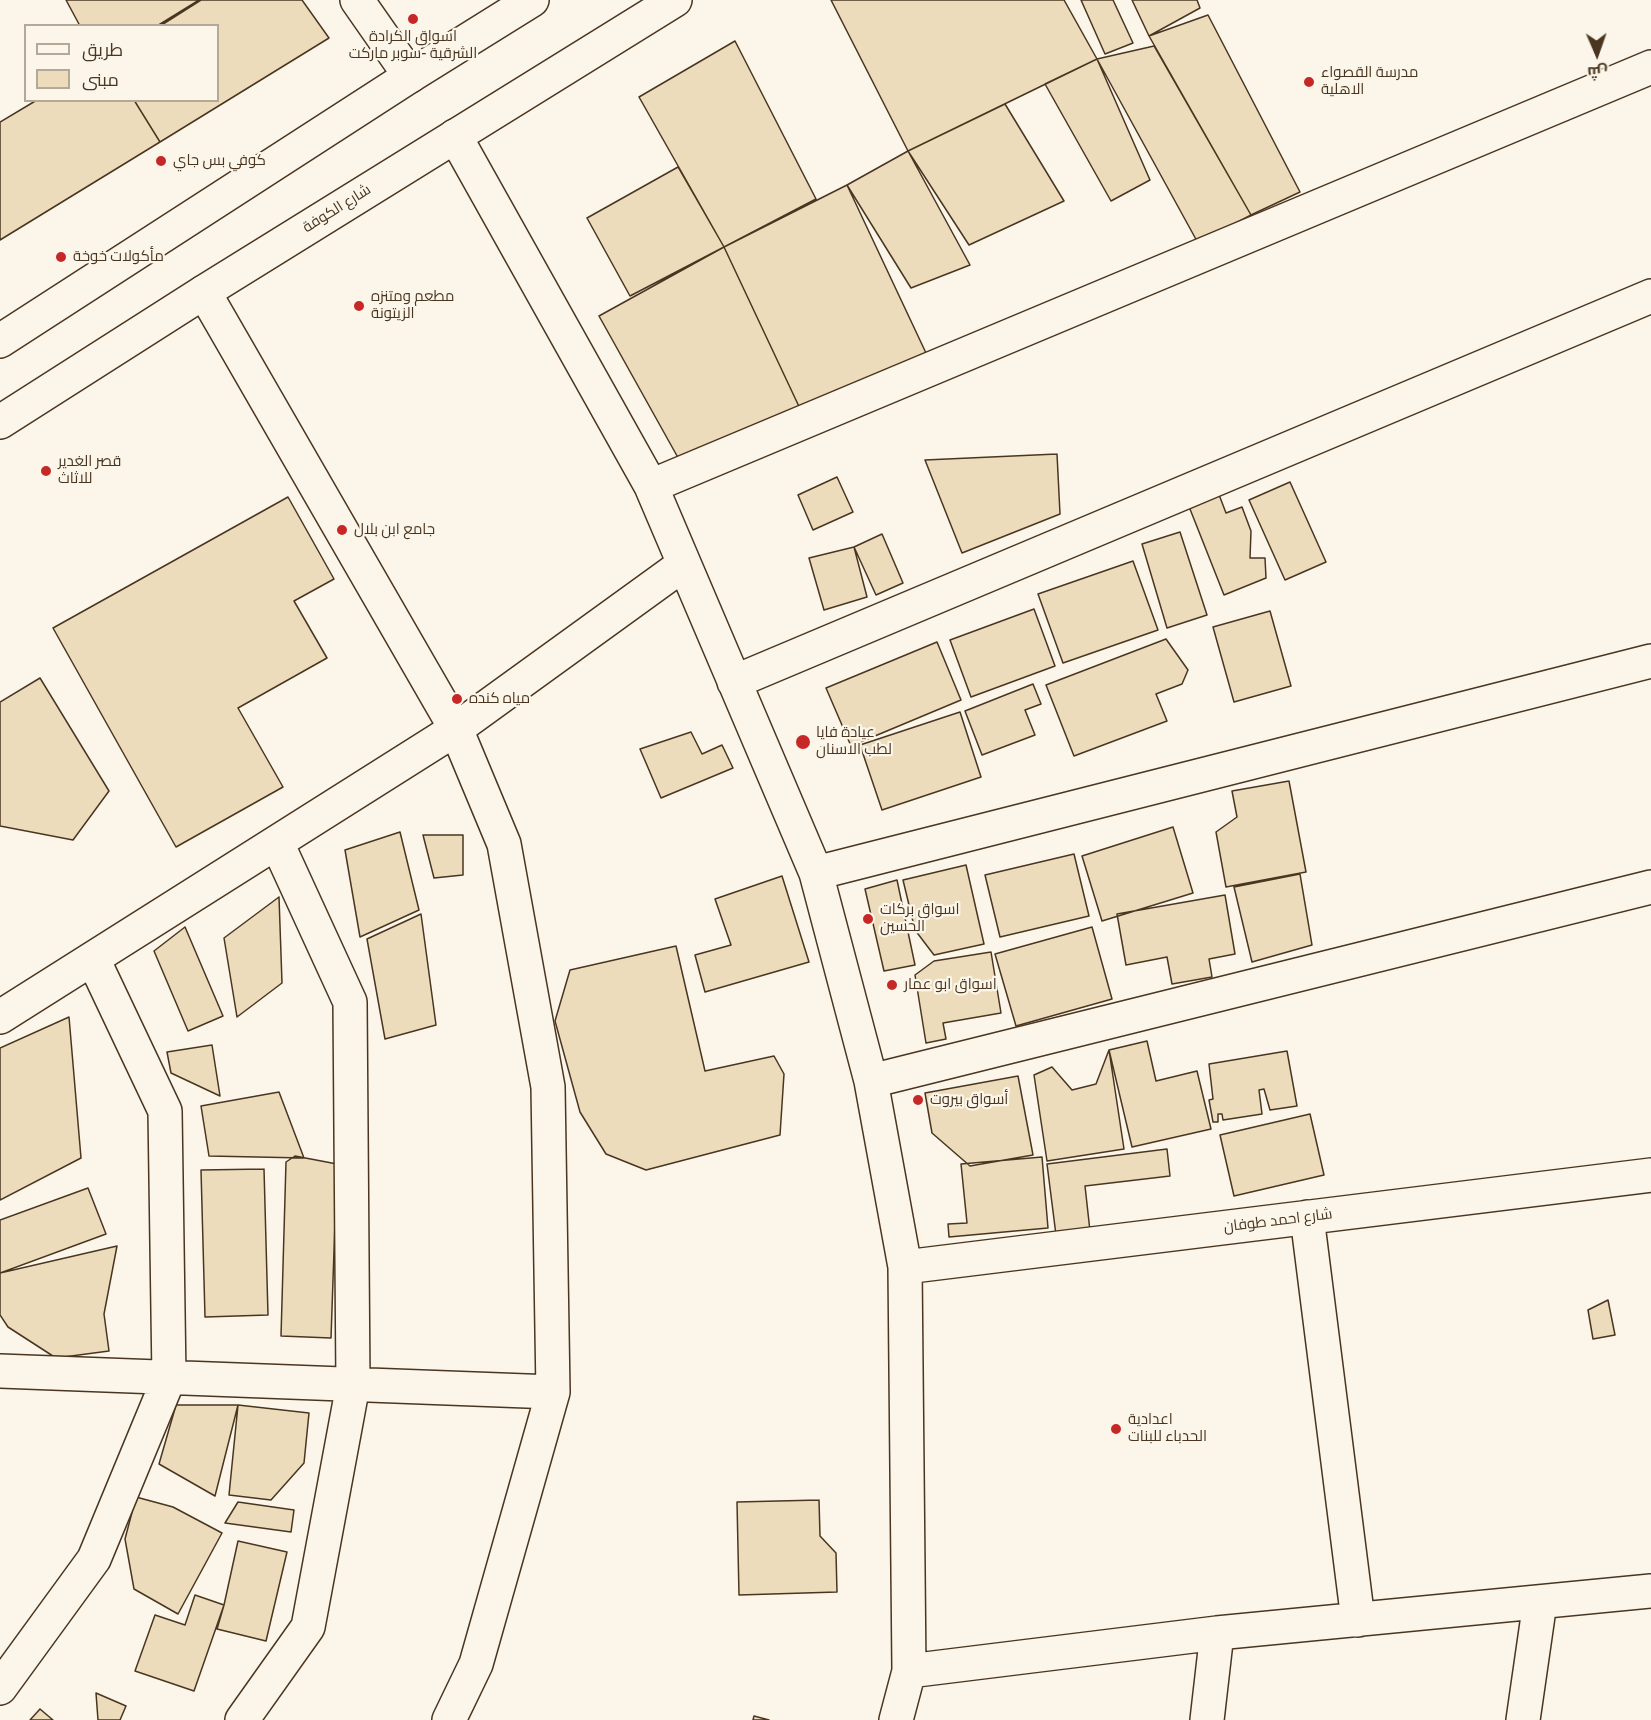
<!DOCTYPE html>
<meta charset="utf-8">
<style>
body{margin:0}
#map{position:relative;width:1651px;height:1720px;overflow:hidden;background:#fbf6e9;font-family:Signika,Cairo,sans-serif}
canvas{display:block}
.legend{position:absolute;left:24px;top:24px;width:195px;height:78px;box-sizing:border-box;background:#fbf6e9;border:2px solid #b4a999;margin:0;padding:8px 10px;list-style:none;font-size:18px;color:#4a3520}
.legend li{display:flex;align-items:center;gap:12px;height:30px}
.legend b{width:30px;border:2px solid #b4a999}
.north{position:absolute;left:1567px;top:24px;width:60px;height:60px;-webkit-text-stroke:4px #fbf6e9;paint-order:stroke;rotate:178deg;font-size:16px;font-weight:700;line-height:24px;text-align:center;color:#4a3520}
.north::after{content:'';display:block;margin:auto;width:21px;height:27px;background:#4a3520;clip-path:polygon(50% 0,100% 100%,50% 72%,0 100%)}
</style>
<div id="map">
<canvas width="1651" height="1720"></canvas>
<ul class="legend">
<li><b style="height:8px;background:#fbf6e9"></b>طريق</li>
<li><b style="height:16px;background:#ecdcbc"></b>مبنى</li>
</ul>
<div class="north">ش</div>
</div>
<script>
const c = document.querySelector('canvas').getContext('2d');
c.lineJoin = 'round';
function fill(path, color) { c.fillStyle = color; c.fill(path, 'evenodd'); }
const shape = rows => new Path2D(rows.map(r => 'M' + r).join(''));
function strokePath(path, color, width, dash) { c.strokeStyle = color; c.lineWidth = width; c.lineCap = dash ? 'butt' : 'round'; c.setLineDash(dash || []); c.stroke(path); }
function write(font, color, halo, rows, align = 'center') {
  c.font = font + ' Signika,Cairo,sans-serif'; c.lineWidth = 4.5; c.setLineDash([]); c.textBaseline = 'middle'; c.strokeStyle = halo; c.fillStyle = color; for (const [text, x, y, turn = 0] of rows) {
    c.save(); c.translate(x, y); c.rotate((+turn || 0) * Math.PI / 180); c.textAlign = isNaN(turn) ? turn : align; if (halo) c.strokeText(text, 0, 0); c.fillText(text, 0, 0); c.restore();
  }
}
const building = shape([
 [66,0,199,0,157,26,80,26,66,0],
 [201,0,302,0,329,38,160,142,134,100,218,100,218,26,160,26,201,0],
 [831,0,1064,0,1097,59,908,151,831,0],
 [1081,0,1113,0,1133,43,1105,54,1081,0],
 [1132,0,1197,0,1200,8,1149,36,1132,0],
 [1208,15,1300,192,1251,215,1149,36,1208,15],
 [735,41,816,199,724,247,639,97,735,41],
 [1154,46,1251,215,1198,243,1097,59,1154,46],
 [1097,59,1150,180,1111,201,1045,84,1097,59],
 [37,100,134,100,160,142,0,240,0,122,37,100],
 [1005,104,1064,201,969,245,908,151,1005,104],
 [908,151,970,265,911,288,847,185,908,151],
 [678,167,724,247,630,296,587,218,678,167],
 [847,185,926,353,803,415,724,247,847,185],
 [724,247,803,415,681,463,599,316,724,247],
 [1057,454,1060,514,962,553,925,460,1057,454],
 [837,477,853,512,813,530,798,495,837,477],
 [1290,482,1326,562,1285,580,1249,500,1290,482],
 [1218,492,1226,513,1242,507,1251,531,1250,558,1265,558,1266,578,1224,595,1188,504,1218,492],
 [288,497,334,579,294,601,327,658,238,708,283,787,176,847,53,628,288,497],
 [1180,532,1207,615,1167,628,1142,544,1180,532],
 [882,534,903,583,876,595,854,547,882,534],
 [854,547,867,597,824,610,809,558,854,547],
 [1133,561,1158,630,1063,663,1038,594,1133,561],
 [1034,609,1055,666,971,697,950,640,1034,609],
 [1270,611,1291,686,1234,702,1213,627,1270,611],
 [1166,639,1188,670,1182,684,1156,694,1167,721,1074,756,1046,685,1166,639],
 [937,642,961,700,851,746,826,688,937,642],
 [40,678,109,791,73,840,0,826,0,702,40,678],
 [1033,684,1041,704,1025,710,1035,735,982,755,965,711,1033,684],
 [960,712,981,777,882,810,860,745,960,712],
 [691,732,702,754,722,745,733,768,661,798,640,749,691,732],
 [1289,781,1306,872,1226,887,1216,832,1237,817,1232,791,1289,781],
 [1173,827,1193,893,1102,921,1082,856,1173,827],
 [400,832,419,910,360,937,345,850,400,832],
 [423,835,463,835,463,875,434,878,423,835],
 [1074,854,1089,916,1000,937,985,875,1074,854],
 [966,865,984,944,934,955,915,930,903,880,966,865],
 [1300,874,1312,945,1252,962,1234,887,1300,874],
 [782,876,809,962,705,992,695,955,731,945,715,899,782,876],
 [897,880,915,965,884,971,865,889,897,880],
 [1225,895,1235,954,1209,959,1212,977,1172,984,1167,957,1126,965,1117,914,1225,895],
 [279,897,282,983,237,1017,224,938,279,897],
 [421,914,436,1025,385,1039,367,939,421,914],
 [185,927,223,1016,188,1031,154,951,185,927],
 [1092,927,1112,999,1016,1026,995,954,1092,927],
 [676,946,705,1071,774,1056,784,1074,780,1135,646,1170,606,1154,580,1112,555,1021,570,970,676,946],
 [991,952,1001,1013,943,1023,946,1039,926,1043,915,975,934,961,991,952],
 [69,1017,81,1158,0,1200,0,1048,69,1017],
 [1147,1041,1156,1081,1197,1071,1211,1129,1132,1147,1109,1050,1147,1041],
 [212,1045,220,1096,171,1073,167,1052,212,1045],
 [1109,1050,1124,1149,1047,1161,1034,1075,1052,1067,1072,1090,1096,1084,1109,1050],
 [1287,1051,1297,1106,1270,1110,1264,1089,1259,1090,1262,1114,1223,1120,1222,1114,1218,1114,1218,1122,1213,1122,1209,1100,1213,1099,1209,1064,1287,1051],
 [1018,1076,1033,1155,970,1166,932,1133,925,1093,1018,1076],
 [279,1092,304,1158,209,1156,201,1106,279,1092],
 [1310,1114,1324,1175,1234,1196,1220,1135,1310,1114],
 [1167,1149,1170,1176,1085,1186,1090,1231,1056,1235,1047,1164,1167,1149],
 [295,1156,337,1164,331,1338,281,1336,286,1162,295,1156],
 [1042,1157,1048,1228,949,1237,948,1224,967,1223,961,1164,1042,1157],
 [264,1169,268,1315,205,1317,201,1170,264,1169],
 [88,1188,106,1234,0,1273,0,1220,88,1188],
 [117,1246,104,1314,109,1351,56,1358,8,1327,0,1315,0,1273,117,1246],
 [1608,1300,1615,1335,1593,1339,1588,1310,1608,1300],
 [176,1405,238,1405,215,1496,159,1464,176,1405],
 [238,1405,309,1413,304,1463,271,1500,229,1495,238,1405],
 [136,1497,173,1507,222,1533,178,1614,134,1589,125,1539,136,1497],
 [819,1500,820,1536,836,1553,837,1592,739,1595,737,1502,819,1500],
 [238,1502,294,1510,291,1532,225,1523,238,1502],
 [238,1541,287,1552,266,1641,217,1629,224,1605,238,1541],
 [195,1595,224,1605,194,1691,135,1671,155,1615,185,1625,195,1595],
 [96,1693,126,1706,120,1720,98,1720,96,1693],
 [40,1709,53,1720,30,1720,40,1709],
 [754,1716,769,1720,753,1720,754,1716]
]);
const minor = shape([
 [357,0,410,76],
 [455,136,651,486,816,873,871,1081,905,1267,909,1671,896,1720],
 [204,292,456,729,504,844,548,1087,553,1392,476,1664,449,1720],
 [651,486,1651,67],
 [734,682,1651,296],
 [816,873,1651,661],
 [0,1017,456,729,684,564],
 [871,1081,1651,887],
 [1307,1217,1358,1620],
 [905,1267,1651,1175],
 [0,1371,553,1392],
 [909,1671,1217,1633,1651,1591],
 [0,1688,94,1559,169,1378,165,1111,93,959],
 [242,1720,308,1627,353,1385,350,1002,277,843],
 [1207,1720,1217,1633],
 [1523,1720,1540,1602]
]);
const highway = shape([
 [0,341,410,76,532,0],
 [0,422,204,292,675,0]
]);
const markers = [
 [413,19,6,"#c62828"],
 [1309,82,6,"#c62828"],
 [161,161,6,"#c62828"],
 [61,257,6,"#c62828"],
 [359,306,6,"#c62828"],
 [46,471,6,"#c62828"],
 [342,530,6,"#c62828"],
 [457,699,6,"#c62828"],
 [803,742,8,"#c62828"],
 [868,919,6,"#c62828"],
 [892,985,6,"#c62828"],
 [918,1100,6,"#c62828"],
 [1116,1429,6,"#c62828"]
];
const poiNames = [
 ["اسواق الكرادة",413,37,"center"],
 ["الشرقية -سوبر ماركت",413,54,"center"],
 ["مدرسة القصواء",1321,73],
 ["الاهلية",1321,90],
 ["كوفي بس جاي",173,161],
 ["مأكولات خوخة",73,257],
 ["مطعم ومتنزه",371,297],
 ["الزيتونة",371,314],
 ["قصر الغدير",58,462],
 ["للاثاث",58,479],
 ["جامع ابن بلال",354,530],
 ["مياه كنده",469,699],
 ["عيادة فايا",816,733],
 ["لطب الاسنان",816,750],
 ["اسواق بركات",880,910],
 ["الحسين",880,927],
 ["اسواق ابو عمار",904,985],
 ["أسواق بيروت",930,1100],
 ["اعدادية",1128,1420],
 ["الحدباء للبنات",1128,1437]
];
const streetNames = [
 ["شارع الكوفة",337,209,-32],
 ["شارع احمد طوفان",1278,1221,-7]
];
fill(building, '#ecdcbc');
strokePath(building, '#4a3520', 1.5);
strokePath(minor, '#4a3520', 36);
strokePath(highway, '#4a3520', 36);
strokePath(minor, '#fbf6e9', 33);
strokePath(highway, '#fbf6e9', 33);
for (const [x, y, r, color] of markers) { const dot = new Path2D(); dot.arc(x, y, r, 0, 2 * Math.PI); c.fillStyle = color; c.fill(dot); strokePath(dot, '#fbf6e9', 2); }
write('15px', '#4a3520', '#fbf6e9', poiNames, 'left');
write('15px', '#4a3520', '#fbf6e9', streetNames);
</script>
